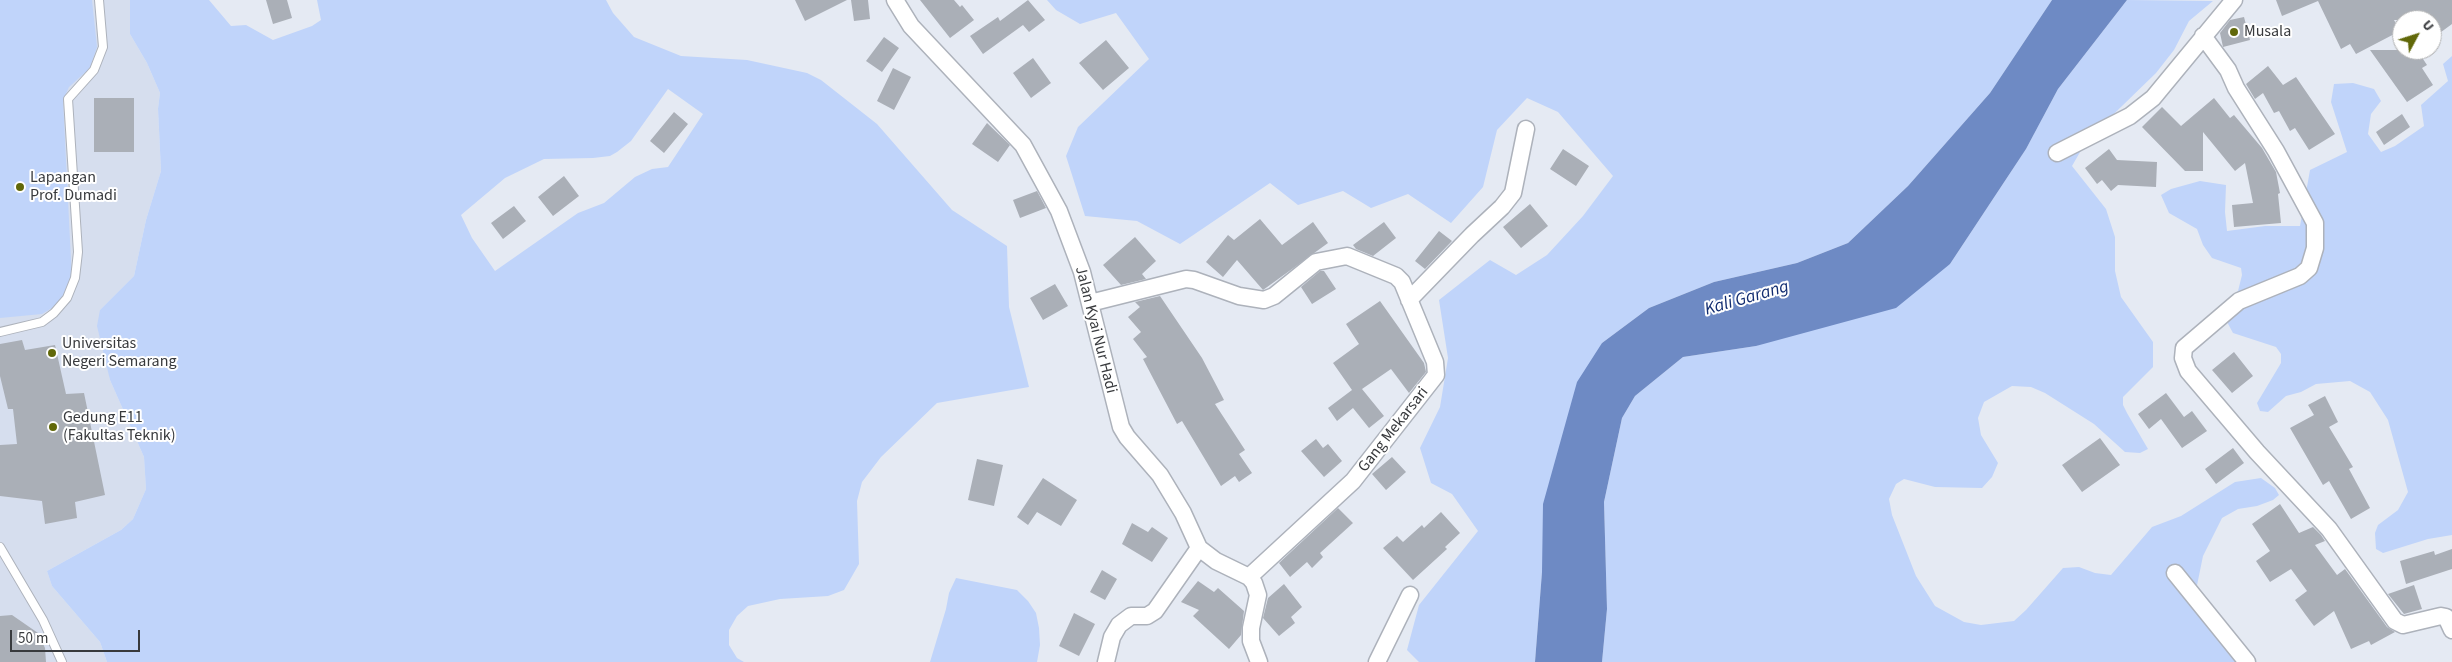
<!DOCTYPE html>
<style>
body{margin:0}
#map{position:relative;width:2452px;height:662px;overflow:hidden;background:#e5eaf3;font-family:"Source Sans 3",sans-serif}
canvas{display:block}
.north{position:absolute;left:2392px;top:10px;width:50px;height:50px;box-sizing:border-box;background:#fff;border:1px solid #afb0b1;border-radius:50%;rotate:50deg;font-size:14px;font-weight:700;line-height:20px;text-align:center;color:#383a3d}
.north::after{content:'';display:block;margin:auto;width:18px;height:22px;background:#616809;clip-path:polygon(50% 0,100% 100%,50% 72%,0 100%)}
.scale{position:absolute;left:10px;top:630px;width:130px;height:22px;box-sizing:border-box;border:2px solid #383a3d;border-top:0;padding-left:6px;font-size:15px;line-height:18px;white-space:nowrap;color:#383a3d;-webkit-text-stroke:4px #fff;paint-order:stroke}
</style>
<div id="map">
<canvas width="2452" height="662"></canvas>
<div class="north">U</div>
<div class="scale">50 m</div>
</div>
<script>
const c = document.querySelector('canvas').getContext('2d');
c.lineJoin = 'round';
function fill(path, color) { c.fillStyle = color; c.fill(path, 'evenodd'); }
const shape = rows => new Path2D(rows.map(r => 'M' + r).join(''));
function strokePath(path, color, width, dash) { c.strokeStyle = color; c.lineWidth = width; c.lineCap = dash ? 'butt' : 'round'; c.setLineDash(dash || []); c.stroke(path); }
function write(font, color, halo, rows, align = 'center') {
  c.font = font + ' "Source Sans 3",sans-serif'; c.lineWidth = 4; c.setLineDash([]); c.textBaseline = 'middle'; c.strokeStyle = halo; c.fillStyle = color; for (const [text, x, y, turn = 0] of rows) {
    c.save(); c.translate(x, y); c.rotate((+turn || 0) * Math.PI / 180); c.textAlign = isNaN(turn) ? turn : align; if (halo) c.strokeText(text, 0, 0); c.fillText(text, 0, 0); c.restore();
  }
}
const built = shape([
 [0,0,130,0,130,34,147,63,160,93,158,109,161,171,146,220,134,276,100,310,110,380,144,457,146,489,133,519,121,530,47,571,52,586,100,642,107,662,0,662]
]);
const green = shape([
 [0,0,92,0,97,47,90,68,69,87,63,100,72,280,64,295,52,308,42,314,0,318],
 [130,0,209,0,231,26,246,25,273,40,312,26,321,20,317,0,606,0,613,13,634,37,681,56,747,60,807,73,821,80,877,124,952,210,1007,246,1009,307,1029,387,937,403,881,457,862,482,857,501,859,564,844,590,828,596,780,599,748,606,737,616,729,630,729,645,737,658,744,662,107,662,100,642,52,586,47,571,121,530,133,519,146,489,144,457,110,380,97,326,100,310,134,276,146,220,161,171,158,109,160,93,147,63,130,34],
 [668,89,703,114,668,167,652,169,635,177,604,203,578,213,495,271,472,238,461,215,505,178,544,159,593,158,610,156,617,152,631,141],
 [1047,0,2052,0,1990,93,1908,186,1848,243,1797,263,1714,282,1649,308,1602,343,1542,572,1535,662,1419,662,1407,650,1419,605,1478,531,1452,494,1431,483,1420,448,1440,407,1448,358,1439,300,1490,260,1516,275,1547,255,1583,216,1613,176,1558,112,1527,98,1497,130,1483,187,1451,223,1408,194,1371,208,1343,191,1298,205,1270,183,1180,244,1137,221,1085,216,1066,156,1078,127,1149,59,1116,13,1080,24,1056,10],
 [2127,0,2213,1,2189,21,2174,50,2156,73,2087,140,2072,166,2106,209,2115,237,2115,271,2121,297,2153,342,2153,367,2123,397,2123,405,2127,413,2148,449,2140,453,2125,452,2094,424,2045,393,2031,387,2012,386,1984,402,1978,418,1981,435,1998,463,1992,477,1982,488,1935,487,1904,479,1896,484,1889,499,1892,515,1916,576,1935,606,1964,622,1981,625,2014,621,2026,610,2063,568,2079,567,2095,573,2111,575,2152,527,2181,516,2235,482,2261,478,2275,488,2279,495,2273,500,2257,506,2238,509,2222,518,2203,556,2194,600,2237,662,1602,662,1607,609,1604,502,1622,418,1635,396,1683,357,1756,346,1950,264,2026,149,2058,89],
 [2452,56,2452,535,2428,539,2383,553,2376,549,2375,533,2378,525,2398,510,2408,492,2388,420,2370,392,2350,381,2316,384,2301,392,2286,396,2268,412,2260,411,2257,403,2281,363,2281,354,2276,347,2233,333,2220,309,2238,291,2242,275,2241,268,2212,258,2203,245,2197,229,2169,213,2161,195,2171,189,2200,181,2226,185,2225,212,2227,231,2265,226,2300,226,2310,170,2347,152,2331,102,2334,84,2353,83,2374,89,2381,101,2371,114,2368,134,2381,152,2395,146,2424,126,2421,105,2448,81,2443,64],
 [956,578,1017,590,1028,601,1036,613,1039,628,1040,645,1037,662,930,662,946,609,949,593]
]);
const water = shape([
 [2052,0,2127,0,2058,89,2026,149,1950,264,1896,308,1756,346,1683,357,1635,396,1622,418,1604,502,1607,609,1602,662,1535,662,1542,572,1543,504,1577,382,1602,343,1649,308,1714,282,1797,263,1848,243,1908,186,1990,93]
]);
const building = shape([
 [266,0,287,0,292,18,273,24],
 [795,0,847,0,805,21],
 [851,0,868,0,870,19,854,21],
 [920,0,954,0,960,7,962,5,974,20,950,38],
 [1028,0,1045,20,1029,32,1023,25,983,54,970,36,998,17,1000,21],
 [2276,0,2452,0,2452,24,2437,35,2432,27,2432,20,2427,20,2423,14,2414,20,2394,20,2400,31,2356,54,2350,44,2341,49,2318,1,2282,16],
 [2244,17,2250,40,2223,47,2220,33,2230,20],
 [884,37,899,48,882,72,866,61],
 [1106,40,1129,68,1103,90,1079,63],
 [2370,50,2417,50,2427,65,2422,68,2433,85,2407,102],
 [1033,58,1051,83,1031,98,1013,73],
 [2268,66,2283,85,2296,77,2335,134,2309,150,2295,128,2290,131,2279,111,2274,113,2263,93,2255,99,2246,84],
 [893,68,911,77,894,110,877,101],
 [94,98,134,98,134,152,94,152],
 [2214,98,2230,118,2234,115,2262,148,2276,172,2280,193,2278,194,2281,223,2234,227,2232,205,2253,203,2245,163,2235,171,2203,132,2203,171,2185,171,2142,127,2162,107,2181,126],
 [674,112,688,124,664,153,650,141],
 [2402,114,2410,127,2384,145,2376,132],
 [987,123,1010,145,998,162,972,144],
 [1563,149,1589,166,1576,186,1550,169],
 [2109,149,2117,160,2157,162,2156,187,2118,185,2111,191,2102,180,2097,184,2085,168],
 [564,176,579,196,553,216,538,197],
 [1037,191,1046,208,1020,218,1013,200],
 [1530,204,1548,226,1521,248,1503,227],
 [514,206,526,221,503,239,491,223],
 [1260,219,1282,245,1313,222,1328,243,1263,290,1237,260,1223,277,1206,262,1228,235,1234,240],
 [1384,222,1396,238,1373,256,1356,249,1353,245],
 [1439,231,1452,241,1425,269,1415,261],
 [1135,237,1156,261,1142,274,1146,279,1121,285,1103,265],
 [1320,271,1324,271,1336,289,1312,304,1301,287],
 [1055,284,1068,306,1043,320,1030,298],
 [1160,296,1202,358,1224,400,1215,404,1245,450,1239,454,1252,473,1239,482,1235,476,1221,486,1182,421,1177,424,1143,359,1147,357,1133,339,1141,332,1128,317,1140,307,1135,302],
 [1380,301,1424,363,1426,372,1409,393,1391,369,1362,389,1384,416,1369,428,1353,408,1337,421,1328,408,1352,390,1333,363,1359,344,1346,324],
 [22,340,25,350,55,345,66,394,84,393,105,495,75,502,77,518,45,524,42,501,0,496,0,445,17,444,13,409,8,409,0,376,0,344],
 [2234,352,2253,376,2232,393,2212,370],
 [2166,393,2184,417,2192,411,2207,431,2182,448,2161,419,2149,429,2138,414],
 [2325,396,2338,422,2329,427,2353,467,2349,469,2370,508,2351,519,2329,481,2323,485,2290,428,2314,415,2308,405],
 [2100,438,2120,465,2082,492,2062,465],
 [1316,439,1323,448,1328,444,1342,461,1324,477,1301,451],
 [2233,448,2244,463,2216,484,2205,469],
 [1392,457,1406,472,1386,490,1372,474],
 [977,459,1003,465,994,506,968,500],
 [1043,478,1077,500,1061,526,1037,512,1028,525,1017,517],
 [2280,504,2299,533,2313,527,2321,535,2325,541,2315,545,2337,575,2345,569,2387,627,2395,632,2371,645,2369,641,2351,649,2334,611,2314,626,2305,614,2295,600,2307,591,2291,569,2270,582,2256,561,2270,551,2252,524],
 [1338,508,1353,523,1320,553,1323,557,1312,568,1307,562,1290,577,1279,563],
 [1441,512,1460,533,1445,547,1447,549,1413,580,1383,548,1397,536,1403,542,1422,525,1424,528],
 [1132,523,1148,532,1152,527,1168,538,1152,562,1122,544],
 [2452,549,2452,569,2406,584,2400,561,2434,551,2435,555],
 [1102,570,1117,579,1105,600,1090,592],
 [1198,581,1214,592,1218,588,1244,611,1241,635,1229,649,1193,616,1199,610,1181,602],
 [1284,584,1302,607,1291,617,1295,623,1279,636,1263,618,1268,598],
 [2414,585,2422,609,2404,614,2388,594],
 [1074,613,1095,624,1079,656,1059,646],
 [12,615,38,633,45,648,46,662,0,662,0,616]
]);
const service = shape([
 [0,332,42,322,54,313,67,298,75,278,78,252,68,99,94,70,103,47,99,0],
 [0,547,43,620,62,662]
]);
const minor = shape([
 [895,0,911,26,1023,145,1059,211,1082,272,1121,427,1127,437,1160,475,1183,513,1199,548,1216,561,1249,577,1254,583,1258,595,1251,628,1251,641,1259,662],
 [2203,36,2228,70,2236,88,2276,151,2315,223,2315,248,2309,268,2300,276,2239,301,2184,348,2183,358,2188,371,2257,452,2329,529,2395,621,2403,625,2441,616,2446,617,2452,630],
 [2057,153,2130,116,2153,98,2234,0],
 [1409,300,1472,235,1502,207,1513,193,1526,129],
 [1090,303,1186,279,1194,280,1239,296,1264,300,1274,296,1316,262,1347,256,1396,276,1402,282,1435,362,1436,375,1353,481,1249,577],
 [2175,573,2247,662],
 [1106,662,1112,637,1119,625,1131,616,1147,616,1155,611,1199,548],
 [1377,662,1410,595]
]);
const markers = [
 [2234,32,5,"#616809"],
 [20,187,5,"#616809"],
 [52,353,5,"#616809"],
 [53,427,5,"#616809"]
];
const poiNames = [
 ["Musala",2244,32],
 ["Lapangan",30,178],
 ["Prof. Dumadi",30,196],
 ["Universitas",62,344],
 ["Negeri Semarang",62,362],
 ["Gedung E11",63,418],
 ["(Fakultas Teknik)",63,436]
];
const streetNames = [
 ["Jalan Kyai Nur Hadi",1095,330,76],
 ["Gang Mekarsari",1394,430,-52]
];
const waterNames = [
 ["Kali Garang",1747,299,-16]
];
fill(built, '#d6deee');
fill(green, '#c0d4fa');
fill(water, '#6e8ac4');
fill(building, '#aaafb7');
strokePath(service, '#adb2bb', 10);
strokePath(minor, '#adb2bb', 19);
strokePath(service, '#fff', 8);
strokePath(minor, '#fff', 16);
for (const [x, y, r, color] of markers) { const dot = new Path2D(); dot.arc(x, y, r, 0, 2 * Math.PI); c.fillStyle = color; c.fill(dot); strokePath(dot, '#fff', 2); }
write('16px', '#383a3d', '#fff', poiNames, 'left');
write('16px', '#383a3d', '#fff', streetNames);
write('italic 18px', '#112c70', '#fff', waterNames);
</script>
